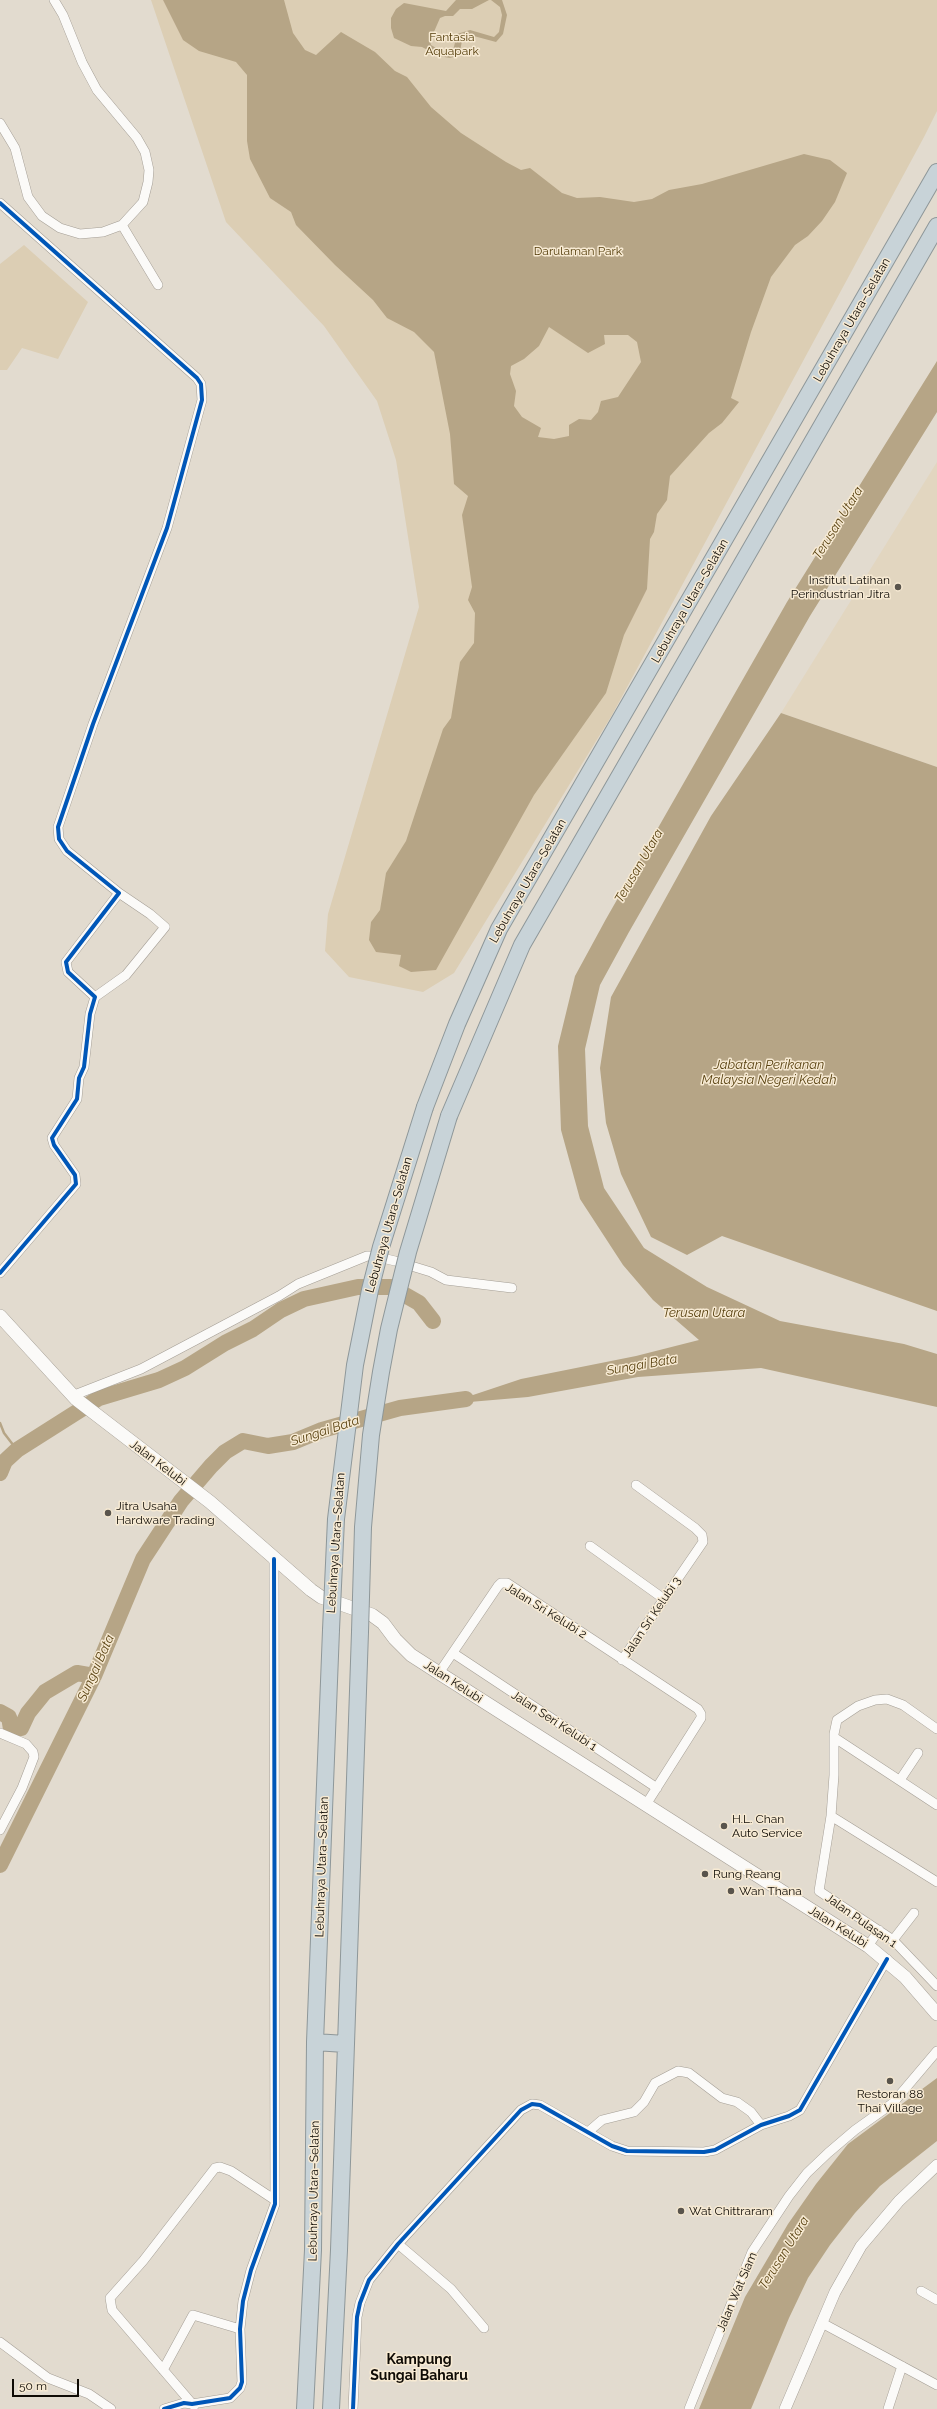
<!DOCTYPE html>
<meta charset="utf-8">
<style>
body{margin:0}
#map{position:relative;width:937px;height:2409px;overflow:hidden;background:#e2dbcf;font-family:Raleway,sans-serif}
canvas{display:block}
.scale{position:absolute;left:12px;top:2379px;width:67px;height:18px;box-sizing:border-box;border:2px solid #0f0b05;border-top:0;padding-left:5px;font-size:12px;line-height:14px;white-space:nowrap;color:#0f0b05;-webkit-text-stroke:3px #f7ead3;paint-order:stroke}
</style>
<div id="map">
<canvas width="937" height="2409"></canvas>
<div class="scale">50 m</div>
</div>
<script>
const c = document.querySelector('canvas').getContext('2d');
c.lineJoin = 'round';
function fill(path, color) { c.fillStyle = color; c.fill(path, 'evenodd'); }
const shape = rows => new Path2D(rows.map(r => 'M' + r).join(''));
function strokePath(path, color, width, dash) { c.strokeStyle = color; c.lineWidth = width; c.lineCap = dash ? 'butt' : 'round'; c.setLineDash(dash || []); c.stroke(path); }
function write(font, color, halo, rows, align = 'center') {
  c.font = font + ' Raleway,sans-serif'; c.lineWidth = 3; c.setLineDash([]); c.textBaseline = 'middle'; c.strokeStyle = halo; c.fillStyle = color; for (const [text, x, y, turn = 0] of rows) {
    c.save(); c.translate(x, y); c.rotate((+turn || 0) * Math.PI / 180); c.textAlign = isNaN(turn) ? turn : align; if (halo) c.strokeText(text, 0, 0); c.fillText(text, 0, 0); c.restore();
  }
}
const built = shape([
 [937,462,937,767,781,713]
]);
const green = shape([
 [151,0,937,0,937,111,924,137,612,715,454,973,423,992,349,977,325,951,328,914,419,607,396,460,377,401,324,326,226,222],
 [24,245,88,302,58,359,22,348,7,370,0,370,0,264]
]);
const water = shape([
 [163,0,284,0,293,33,305,50,316,55,341,32,375,52,395,71,407,77,431,107,461,133,506,162,521,170,530,168,562,193,577,198,600,197,634,202,652,199,669,190,702,184,804,154,830,160,847,173,835,202,822,221,808,236,795,245,771,277,751,332,731,398,739,402,722,423,709,433,670,476,667,500,657,514,654,532,650,539,647,589,624,635,606,693,534,795,436,970,411,972,399,966,401,955,376,952,369,940,371,922,380,910,386,873,406,841,443,729,451,718,460,662,474,643,475,613,468,600,472,587,462,515,468,496,454,484,450,434,434,352,414,332,387,318,373,300,335,265,296,225,291,212,270,198,250,159,247,141,247,75,236,62,199,51,183,40],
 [549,327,588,353,605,344,604,335,628,335,637,342,641,362,618,397,601,401,598,412,591,420,579,419,569,425,569,436,554,439,538,437,541,428,522,417,514,406,516,391,510,374,511,366,524,359,539,346],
 [456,0,489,0,472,9,460,9,453,16,445,16,440,18,430,41,431,45,441,51,453,51,457,34,470,30,494,37,499,32,502,15,500,7,491,0,502,0,507,15,503,34,496,42,470,35,463,36,460,51,457,56,450,58,439,56,422,47,411,46,394,38,391,28,391,18,396,9,404,3,446,11],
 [937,361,937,412,810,616,629,932,600,985,585,1049,588,1126,604,1188,644,1248,707,1287,780,1321,904,1344,937,1354,937,1407,761,1368,638,1377,528,1397,446,1404,521,1379,636,1356,699,1340,653,1300,623,1265,580,1199,561,1130,558,1046,575,976,606,919,787,602],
 [781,713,937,767,937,1311,722,1236,687,1255,651,1237,621,1174,606,1123,600,1068,611,997,711,816],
 [937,2078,937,2141,880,2186,855,2213,830,2245,808,2278,789,2318,751,2409,699,2409,745,2297,788,2224,816,2184,848,2144]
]);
const stream = shape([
 [0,1423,4,1433,17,1450]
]);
const river = shape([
 [0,1473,5,1461,17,1450,99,1398,159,1380,185,1368,225,1343,253,1329,281,1310,304,1299,358,1287,391,1287,419,1303,433,1321],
 [0,1712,9,1717,11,1729,21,1728,28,1713,45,1692,77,1673,94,1676],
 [0,1865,94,1676,143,1559,181,1501,211,1466,225,1452,243,1441,268,1446,293,1442,322,1430,400,1408,466,1399]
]);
const minor = shape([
 [0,123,15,148,28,197,42,216,60,228,80,234,103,232,122,225,143,202,148,182,149,170,145,152,137,138,97,90,82,62,63,15,54,0],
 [0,203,197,378,201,384,202,400,167,528,93,724,58,827,59,839,67,851,119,893,66,962,68,972,95,997,90,1014,84,1067,79,1078,77,1099,52,1138,54,1145,75,1175,76,1184,0,1273],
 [122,225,158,285],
 [95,997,126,975,165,927,150,914,119,893],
 [72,1396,141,1369,279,1296,298,1284,367,1256,374,1256,395,1261,431,1272,446,1280,512,1288],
 [590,1546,664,1599],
 [453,1653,657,1788],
 [622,1660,703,1542,702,1535,695,1528,636,1485],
 [439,1673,498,1586,501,1583,507,1583,698,1709,701,1714,701,1718,647,1803],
 [937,1729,903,1705,887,1699,875,1700,858,1706,837,1720,834,1734,834,1775,831,1816,819,1891,893,1940,937,1986],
 [0,1733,26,1744,33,1752,34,1757,22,1788,0,1830],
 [835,1738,937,1805],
 [900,1780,918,1753],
 [831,1816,937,1882],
 [893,1940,914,1913],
 [868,1946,879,1930],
 [588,2132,602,2120,634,2112,644,2102,655,2083,678,2071,689,2073,722,2098,737,2102,751,2112,761,2125],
 [398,2244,451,2289,484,2328],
 [921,2291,937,2300],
 [822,2323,937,2385],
 [0,2342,48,2378,89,2394,111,2409],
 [163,2370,193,2315,240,2329],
 [194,2406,112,2310,110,2298,143,2261,215,2168,220,2167,231,2171,275,2200],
 [164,2409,184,2403,192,2404,230,2398,240,2388,242,2382,240,2329,243,2301,251,2270,275,2204,274,1559],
 [353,2409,357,2317,360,2303,369,2280,398,2244,521,2110,532,2104,540,2105,612,2146,627,2151,704,2152,715,2150,761,2125,789,2116,800,2110,887,1959],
 [689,2409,752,2252,789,2196,807,2173,828,2153,855,2130,893,2103,937,2051],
 [888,2409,902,2366]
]);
const tertiary = shape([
 [785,2409,835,2292,861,2246,899,2201,937,2165]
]);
const secondary = shape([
 [0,1316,76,1399,210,1502,311,1590,321,1597,372,1615,383,1623,395,1639,411,1655,439,1673,868,1946,905,1977,937,2014]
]);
const motorway = shape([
 [425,1107,457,1024,499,929,937,172],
 [449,1116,522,945,937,226],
 [315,2042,345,2044],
 [305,2409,313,2250,315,2042,331,1630],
 [331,2409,339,2250,360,1632]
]);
const motorwayBridge = shape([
 [331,1630,336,1519,355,1365,370,1290,381,1247,425,1107],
 [360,1632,363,1527,371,1435,381,1372,389,1329,408,1252,449,1116]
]);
const cycleway = shape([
 [0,203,197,378,201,384,202,400,167,528,93,724,58,827,59,839,67,851,119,893,66,962,68,972,95,997,90,1014,84,1067,79,1078,77,1099,52,1138,54,1145,75,1175,76,1184,0,1273],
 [164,2409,184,2403,192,2404,230,2398,240,2388,242,2382,240,2329,243,2301,251,2270,275,2204,274,1559],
 [353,2409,357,2317,360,2303,369,2280,398,2244,521,2110,532,2104,540,2105,612,2146,627,2151,704,2152,715,2150,761,2125,789,2116,800,2110,887,1959]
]);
const markers = [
 [898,587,4,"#59544c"],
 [108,1513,4,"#59544c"],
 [724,1826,4,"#59544c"],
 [705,1874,4,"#59544c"],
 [731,1891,4,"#59544c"],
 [890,2081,4,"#59544c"],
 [681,2211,4,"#59544c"]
];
const parkNames = [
 ["Fantasia",452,37],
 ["Aquapark",452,51],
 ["Darulaman Park",578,251]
];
const streetNames = [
 ["Lebuhraya Utara–Selatan",852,320,-60],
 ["Lebuhraya Utara–Selatan",690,601,-60],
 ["Lebuhraya Utara–Selatan",528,881,-60],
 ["Lebuhraya Utara–Selatan",389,1225,-74],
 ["Jalan Kelubi",158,1463,37],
 ["Lebuhraya Utara–Selatan",336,1543,-86],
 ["Jalan Sri Kelubi 2",546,1611,32],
 ["Jalan Sri Kelubi 3",652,1617,-56],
 ["Jalan Kelubi",453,1682,33],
 ["Jalan Seri Kelubi 1",554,1721,33],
 ["Lebuhraya Utara–Selatan",322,1867,-88],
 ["Jalan Pulasan 1",861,1921,35],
 ["Jalan Kelubi",838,1927,32],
 ["Lebuhraya Utara–Selatan",314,2191,-89],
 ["Jalan Wat Siam",737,2292,-67]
];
const poiNames = [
 ["Institut Latihan",890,580,"right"],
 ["Perindustrian Jitra",890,594,"right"],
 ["Jitra Usaha",116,1506],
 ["Hardware Trading",116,1520],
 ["H.L. Chan",732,1819],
 ["Auto Service",732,1833],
 ["Rung Reang",713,1874],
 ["Wan Thana",739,1891],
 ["Restoran 88",890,2094,"center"],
 ["Thai Village",890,2108,"center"],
 ["Wat Chittraram",689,2211]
];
const waterNames = [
 ["Terusan Utara",838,523,-58],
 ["Terusan Utara",639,866,-60],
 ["Jabatan Perikanan",769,1065],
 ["Malaysia Negeri Kedah",769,1080],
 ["Terusan Utara",704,1313],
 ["Sungai Bata",642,1365,-10],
 ["Sungai Bata",325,1431,-18],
 ["Sungai Bata",96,1668,-66],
 ["Terusan Utara",784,2253,-58]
];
const quarterNames = [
 ["Kampung",419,2360],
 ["Sungai Baharu",419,2376]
];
fill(built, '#e2d6c0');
fill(green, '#dcceb4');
fill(water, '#b6a586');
strokePath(stream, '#b6a586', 2.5);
strokePath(river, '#b6a586', 16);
strokePath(minor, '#a49e95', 10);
strokePath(tertiary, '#a49e95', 12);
strokePath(secondary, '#a49e95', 14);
strokePath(motorway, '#8e9799', 18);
strokePath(minor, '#fbfaf8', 9);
strokePath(tertiary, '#fbfaf8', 11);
strokePath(secondary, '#fbfaf8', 13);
strokePath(motorway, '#c8d3d8', 16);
strokePath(motorwayBridge, '#8e9799', 18, []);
strokePath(motorwayBridge, '#c8d3d8', 16);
strokePath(cycleway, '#0057b8', 4);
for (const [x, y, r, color] of markers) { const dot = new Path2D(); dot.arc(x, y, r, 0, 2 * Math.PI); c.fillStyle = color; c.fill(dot); strokePath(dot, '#f7ead3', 1.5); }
write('12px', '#543d0b', '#f7ead3', parkNames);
write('12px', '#0f0b05', '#f7ead3', streetNames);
write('12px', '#0f0b05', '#f7ead3', poiNames, 'left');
write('italic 13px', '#594211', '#f7ead3', waterNames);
write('bold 14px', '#0f0b05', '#f7ead3', quarterNames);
</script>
